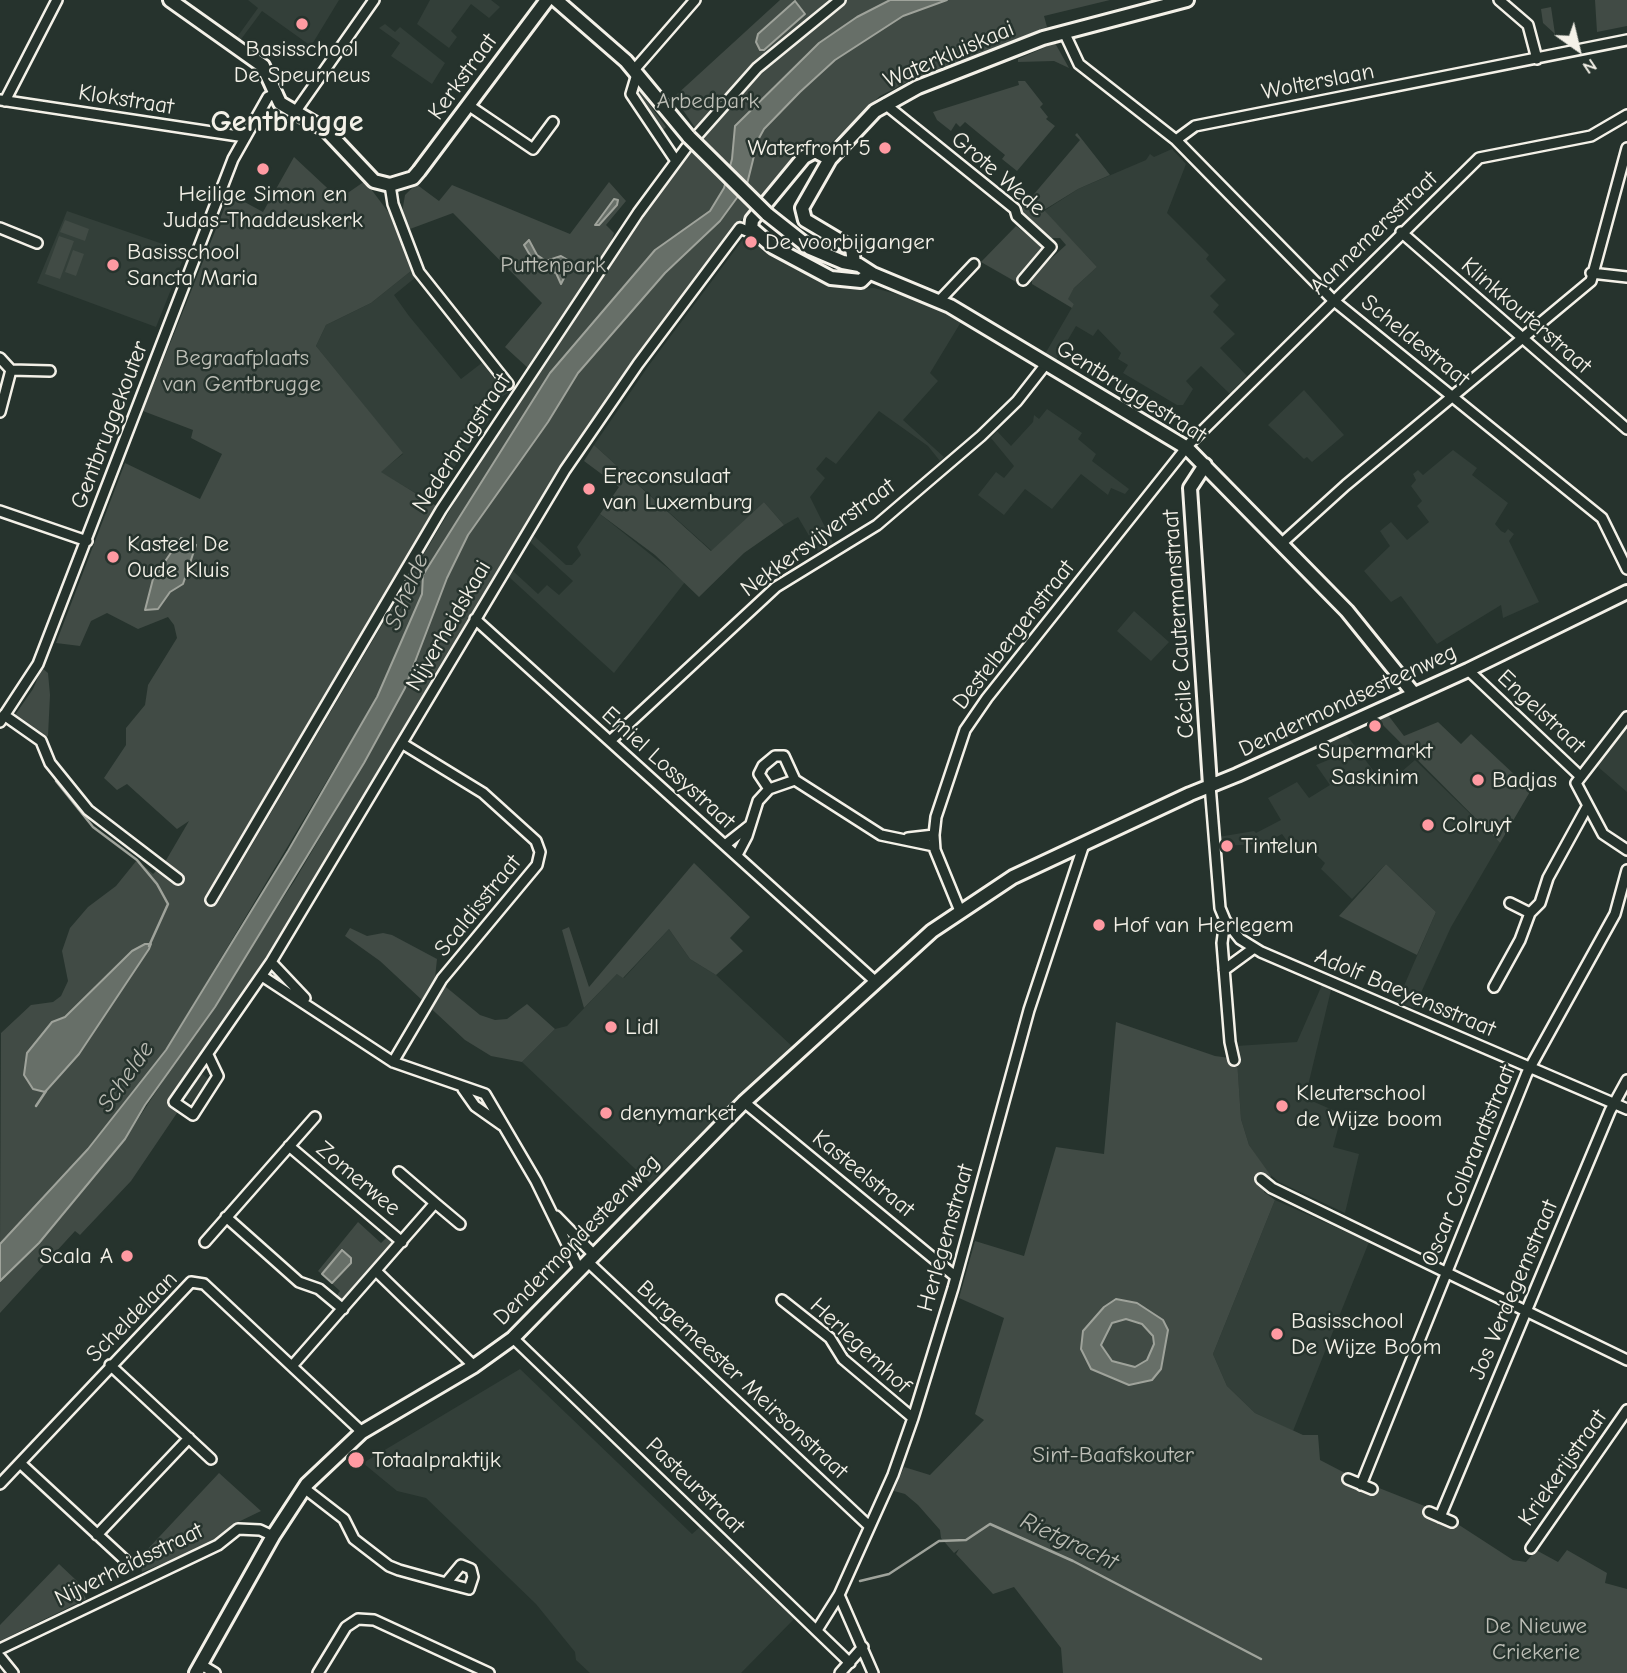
<!DOCTYPE html>
<meta charset="utf-8">
<style>
body{margin:0}
#map{position:relative;width:1627px;height:1673px;overflow:hidden;background:#26332d;font-family:"Comic Neue",sans-serif}
canvas{display:block}
.north{position:absolute;left:1543px;top:14px;width:70px;height:70px;-webkit-text-stroke:5px #26332d;paint-order:stroke;rotate:146deg;font-size:19px;font-weight:700;line-height:28px;text-align:center;color:#f4f1e8}
.north::after{content:'';display:block;margin:auto;width:24px;height:32px;background:#f4f1e8;clip-path:polygon(50% 0,100% 100%,50% 72%,0 100%)}
</style>
<div id="map">
<canvas width="1627" height="1673"></canvas>
<div class="north">N</div>
</div>
<script>
const c = document.querySelector('canvas').getContext('2d');
c.lineJoin = 'round';
function fill(path, color) { c.fillStyle = color; c.fill(path, 'evenodd'); }
const shape = rows => new Path2D(rows.map(r => 'M' + r).join(''));
function strokePath(path, color, width, dash) { c.strokeStyle = color; c.lineWidth = width; c.lineCap = dash ? 'butt' : 'round'; c.setLineDash(dash || []); c.stroke(path); }
function write(font, color, halo, rows, align = 'center') {
  c.font = font + ' "Comic Neue",sans-serif'; c.lineWidth = 5; c.setLineDash([]); c.textBaseline = 'middle'; c.strokeStyle = halo; c.fillStyle = color; for (const [text, x, y, turn = 0] of rows) {
    c.save(); c.translate(x, y); c.rotate((+turn || 0) * Math.PI / 180); c.textAlign = isNaN(turn) ? turn : align; if (halo) c.strokeText(text, 0, 0); c.fillText(text, 0, 0); c.restore();
  }
}
const built = shape([
 [248,0,339,0,311,46,262,11,239,42,235,40,258,8],
 [430,0,491,0,500,7,489,18,471,4,451,31,457,37,449,48,417,24],
 [385,24,395,32,400,27,445,63,432,84,391,56,400,43,379,28],
 [1172,149,1186,164,1167,213,1209,255,1206,259,1226,280,1210,296,1219,305,1213,312,1235,334,1220,348,1247,376,1230,394,1201,366,1186,381,1193,389,1183,405,1177,405,1123,373,1128,365,1118,359,1121,353,1098,329,1093,336,1076,326,1056,360,1045,354,1074,304,1067,299,1074,288,1097,267,1044,211,1078,189,1146,160,1150,154,1154,157],
 [67,211,186,252,156,327,37,283],
 [744,238,822,282,851,289,874,288,927,302,961,322,930,373,938,381,903,420,944,457,940,461,928,446,879,411,836,464,826,457,816,469,825,478,810,497,833,543,818,551,798,517,784,525,764,502,712,551,594,445,649,365],
 [411,271,416,277,394,295,409,316,461,379,483,362,508,393,483,408,490,419,429,501,380,472,403,454,316,346,326,325,371,303],
 [1304,390,1344,435,1312,462,1307,457,1304,459,1268,425],
 [1047,409,1082,433,1078,439,1096,454,1092,461,1129,489,1125,494,1111,488,1108,495,1081,474,1052,509,1025,489,1004,515,978,495,996,472,1004,478,1014,466,991,438,997,431,1011,446,1033,422,1034,415,1039,419],
 [1453,450,1477,468,1472,475,1508,503,1495,524,1501,531,1505,533,1508,529,1514,534,1509,541,1539,602,1503,618,1501,605,1437,644,1401,596,1391,602,1364,571,1390,546,1380,531,1391,522,1407,540,1429,522,1417,506,1422,501,1411,486,1416,480,1413,474,1418,470,1423,475],
 [600,514,685,582,614,673,509,577,513,571,538,594,547,585,559,595,573,581,530,542,534,536,566,565,572,565,581,555,577,547],
 [1134,611,1169,642,1151,661,1117,631],
 [1627,729,1627,792,1597,766],
 [1345,733,1385,786,1415,760,1500,843,1451,927,1414,1008,1397,1002,1436,912,1386,864,1352,899,1321,869,1325,863,1309,848,1302,853,1297,845,1292,848,1282,834,1264,844,1219,846,1218,837,1254,831,1256,833,1281,820,1268,798,1297,782,1309,798,1330,785,1316,765,1333,758,1324,743],
 [669,929,690,959,716,975,795,1049,650,1183,522,1062,555,1029,567,1026,618,973,624,978],
 [1322,985,1331,990,1305,1098,1342,1114,1333,1147,1359,1154,1345,1213,1279,1182,1266,1171,1249,1145,1241,1119,1236,1046,1297,1042],
 [201,1073,211,1081,195,1104,185,1098],
 [1275,1200,1369,1242,1293,1431,1255,1413,1227,1386,1213,1354],
 [520,1369,692,1534,700,1527,795,1618,741,1673,590,1673,576,1660,575,1652,536,1604,426,1498,397,1491,363,1463]
]);
const green = shape([
 [780,0,890,0,857,17,819,43,735,126,732,159,724,188,710,211,655,250,550,373,423,575,422,594,377,697,166,1050,88,1149,0,1244,1,1033,31,1005,53,1002,61,996,68,981,62,951,70,928,88,907,116,886,137,860,153,874,165,862,189,821,177,829,127,784,117,790,104,778,126,745,126,728,145,705,148,685,177,638,174,625,168,617,138,629,107,613,91,621,80,646,56,643,125,463,200,499,222,454,191,438,193,430,143,411,230,194,263,212,294,157,339,199,365,181,389,213,411,271,371,303,326,325,316,346,403,453,381,472,438,507,213,891,217,904,460,493,651,204,691,152,709,148,674,97],
 [947,0,1110,0,1044,16,1047,27,915,78,880,96,829,145,808,143,744,217,634,361,561,467,318,875,205,1053,171,1099,177,1113,131,1181,80,1235,75,1231,0,1313,0,1281,39,1243,125,1139,295,880,364,763,419,651,447,578,468,535,548,422,578,373,665,273,720,221,754,160,758,140,764,129,800,92,835,60,903,16],
 [1595,0,1627,0,1627,26,1597,32],
 [1551,7,1555,34,1543,23,1541,9],
 [1055,43,1069,68,1054,61,1018,62,1018,59],
 [1018,81,1025,81,1043,104,1040,107,1048,117,1046,119,1055,126,1017,171,1002,159,1005,155,965,122,960,127,956,123,951,131,937,120,933,112,1019,85],
 [638,89,666,127,662,131,640,99],
 [1077,133,1110,175,1078,189,1044,210,1097,267,1074,288,1068,299,1074,304,1072,308,1032,284,1032,276,1066,245,1060,238,1051,238,1022,213,1023,207,1080,140,1075,135],
 [609,182,626,201,606,225,614,233,610,245,528,368,505,347,542,303,453,213,410,229,402,213,405,195,416,184,439,201,452,185,570,234],
 [65,220,89,229,85,241,60,232],
 [1016,226,1041,246,1042,251,1016,282,981,262],
 [59,236,74,241,60,279,45,274],
 [73,250,84,254,76,276,65,272],
 [594,445,711,551,764,502,784,525,744,553,699,597,655,555,600,514,619,487,584,461],
 [42,668,48,673,50,695,48,736,42,738,15,715,33,689],
 [1388,715,1404,736,1438,722,1461,744,1471,734,1531,790,1500,843,1377,719],
 [694,863,750,917,730,938,743,951,716,975,690,959,669,929,623,978,617,974,584,1008,562,930,569,927,589,987],
 [1386,864,1436,912,1417,955,1339,916],
 [350,928,367,936,383,933,392,935,437,959,435,978,480,1015,495,1020,507,1019,527,1004,555,1029,522,1062,491,1056,465,1040,380,961,345,936],
 [1116,1022,1215,1056,1237,1059,1241,1119,1249,1145,1271,1176,1264,1192,1275,1200,1213,1354,1227,1386,1255,1413,1303,1435,1318,1435,1320,1460,1345,1473,1342,1481,1376,1495,1379,1488,1427,1507,1424,1515,1454,1527,1456,1523,1513,1560,1526,1562,1536,1550,1558,1562,1567,1550,1607,1573,1605,1583,1627,1589,1627,1673,1063,1673,1061,1648,1014,1587,993,1594,956,1554,959,1549,954,1553,941,1538,940,1530,918,1505,905,1494,894,1491,904,1467,930,1475,984,1420,975,1414,1004,1318,959,1298,975,1241,1024,1256,1056,1147,1104,1154],
 [358,1222,381,1243,387,1237,391,1242,390,1250,345,1300,339,1302,335,1298,340,1291,318,1271],
 [219,1473,261,1511,232,1525,210,1544,142,1572,140,1562,145,1552],
 [59,1564,77,1581,86,1599,0,1641,0,1625]
]);
const water = shape([
 [890,0,947,0,903,16,835,60,800,92,764,129,758,140,747,184,720,221,665,273,578,373,548,422,468,535,447,578,405,688,364,763,215,1007,145,1105,125,1139,39,1243,0,1281,0,1244,88,1149,166,1050,288,851,377,697,422,594,423,575,550,373,655,250,710,211,724,188,732,159,735,126,819,43,857,17,890,0],
 [795,1,805,14,764,50,760,50,756,42,758,34,795,1],
 [614,199,618,200,617,205,599,225,595,225,614,199],
 [529,240,537,255,546,261,561,256,568,260,570,266,561,284,556,273,540,268,534,262,524,245,529,240],
 [181,538,196,545,183,584,170,592,158,609,145,610,153,579,181,538],
 [145,944,151,944,149,949,79,1054,45,1092,33,1089,24,1075,27,1053,52,1022,65,1017,132,951,145,944],
 [342,1250,351,1258,351,1263,332,1283,322,1274,342,1250],
 [1116,1299,1137,1303,1163,1320,1168,1330,1161,1369,1152,1380,1129,1385,1091,1369,1081,1349,1083,1331,1104,1307,1116,1299],
 [1126,1319,1142,1324,1153,1336,1154,1344,1147,1360,1135,1367,1112,1361,1101,1345,1112,1323,1126,1319]
]);
const stream = shape([
 [56,781,93,827,137,860,157,884,168,904,149,946],
 [36,1106,46,1091],
 [860,1581,889,1574,939,1541,966,1540,990,1524,1073,1561,1261,1659]
]);
const street = shape([
 [1499,0,1528,25,1537,59],
 [1064,32,1079,64,1176,140,1333,300,1602,518,1627,569],
 [634,70,695,0],
 [637,74,631,94,676,161],
 [0,100,245,137],
 [5,101,57,0],
 [885,104,1015,209,1017,216,1051,247,1023,280],
 [468,105,533,149,553,122],
 [296,111,374,0],
 [1176,140,1195,126,1627,40],
 [390,185,393,204,419,272,508,384],
 [0,228,37,243],
 [1401,232,1627,429],
 [1591,273,1627,277],
 [939,301,974,264],
 [0,358,11,370,0,412],
 [11,370,50,371],
 [0,511,87,541],
 [1282,543,1346,485,1591,281,1627,148],
 [475,619,876,982],
 [1468,670,1579,775],
 [4,715,41,741,50,763,88,810,178,879],
 [1627,717,1576,783,1603,834,1627,850],
 [0,722,38,664,233,159,268,97,277,93],
 [610,741,776,587,877,525,981,436,1017,401,1046,364],
 [1210,785,1220,908,1225,920,1240,939,1261,952,1627,1109],
 [769,789,759,774,763,766,775,756,784,756,795,780],
 [908,838,934,835],
 [725,845,749,826],
 [737,855,747,836,758,801,769,789,795,780,881,835,934,846],
 [211,900,441,510,638,213,686,148,757,68,840,0],
 [1510,903,1530,913,1540,903,1548,878,1587,807],
 [960,911,935,850,934,835,936,817,965,730,987,698,1190,443,1479,158,1591,136,1627,115],
 [1225,920,1222,943,1230,1042,1234,1060],
 [271,962,305,998],
 [1224,970,1254,948],
 [262,976,393,1062,485,1094,536,1181,580,1271],
 [1494,987,1520,940,1530,913],
 [208,1055,218,1076,193,1115,174,1102,271,962,565,470,638,364,740,228,754,234],
 [393,1062,442,979,537,865,540,852,536,841,483,793,403,744],
 [463,1089,475,1106,502,1125],
 [744,1102,956,1277],
 [289,1146,402,1242],
 [1261,1179,1272,1188,1627,1360],
 [435,1203,460,1224],
 [556,1216,595,1256],
 [226,1217,299,1282,319,1289,343,1309],
 [205,1242,315,1117],
 [589,1263,868,1525],
 [376,1271,474,1366],
 [782,1300,830,1338,843,1359,913,1418],
 [513,1338,850,1663],
 [110,1365,211,1459],
 [292,1366,435,1203,399,1172],
 [20,1463,125,1560],
 [1348,1479,1372,1489],
 [0,1484,191,1282,204,1284,362,1432],
 [1361,1485,1527,1073,1615,914,1627,870],
 [304,1488,344,1519,354,1539,389,1566,399,1570,446,1583,469,1589,473,1577,471,1569,461,1565,446,1583],
 [1429,1512,1452,1522],
 [1440,1517,1610,1111,1627,1080],
 [97,1535,189,1438],
 [1531,1548,1627,1410],
 [839,1595,873,1673],
 [817,1630,839,1595,893,1475,913,1418,953,1288,1029,1010,1084,844],
 [0,1649,218,1545,238,1529,260,1530,273,1536],
 [0,1657,13,1673],
 [200,1664,215,1673],
 [318,1673,346,1627,358,1619,374,1620,489,1673],
 [840,1673,863,1647]
]);
const secondary = shape([
 [170,0,263,66,280,103,326,130,374,181,390,185,413,178,419,171,547,0],
 [556,0,626,61,689,137],
 [830,159,815,151,804,157,752,220,751,228,773,247,831,278,861,281,870,272],
 [767,214,810,248,843,262,859,265,873,274,950,306,1187,448,1347,611,1414,694],
 [854,263,852,248,805,220,802,208,830,159,875,111,918,87,1043,38,1187,0],
 [1205,465,1190,488,1210,785],
 [196,1673,273,1536,307,1484,362,1432,474,1366,513,1338,744,1102,932,931,1013,877,1190,794,1237,775,1468,670,1627,592]
]);
const secondaryBridge = shape([
 [689,137,767,214]
]);
const markers = [
 [302,24,7,"#ff9aa2"],
 [885,148,7,"#ff9aa2"],
 [263,169,7,"#ff9aa2"],
 [751,242,7,"#ff9aa2"],
 [113,265,7,"#ff9aa2"],
 [589,489,7,"#ff9aa2"],
 [113,557,7,"#ff9aa2"],
 [1375,726,7,"#ff9aa2"],
 [1478,780,7,"#ff9aa2"],
 [1428,825,7,"#ff9aa2"],
 [1227,846,7,"#ff9aa2"],
 [1099,925,7,"#ff9aa2"],
 [611,1027,7,"#ff9aa2"],
 [1282,1106,7,"#ff9aa2"],
 [606,1113,7,"#ff9aa2"],
 [127,1256,7,"#ff9aa2"],
 [1277,1334,7,"#ff9aa2"],
 [356,1460,9,"#ff9aa2"]
];
const poiNames = [
 ["Basisschool",302,49,"center"],
 ["De Speurneus",302,75,"center"],
 ["Waterfront 5",871,148,"right"],
 ["Heilige Simon en",263,194,"center"],
 ["Judas-Thaddeuskerk",263,220,"center"],
 ["De voorbijganger",765,242],
 ["Basisschool",127,252],
 ["Sancta Maria",127,278],
 ["Ereconsulaat",603,476],
 ["van Luxemburg",603,502],
 ["Kasteel De",127,544],
 ["Oude Kluis",127,570],
 ["Supermarkt",1375,751,"center"],
 ["Saskinim",1375,777,"center"],
 ["Badjas",1492,780],
 ["Colruyt",1442,825],
 ["Tintelun",1241,846],
 ["Hof van Herlegem",1113,925],
 ["Lidl",625,1027],
 ["Kleuterschool",1296,1093],
 ["de Wijze boom",1296,1119],
 ["denymarket",620,1113],
 ["Scala A",113,1256,"right"],
 ["Basisschool",1291,1321],
 ["De Wijze Boom",1291,1347],
 ["Totaalpraktijk",372,1460]
];
const streetNames = [
 ["Waterkluiskaai",949,55,-23],
 ["Kerkstraat",463,77,-54],
 ["Wolterslaan",1318,82,-11],
 ["Klokstraat",126,100,9],
 ["Grote Wede",998,174,41],
 ["Aannemersstraat",1374,233,-44],
 ["Klinkkouterstraat",1526,316,41],
 ["Scheldestraat",1415,341,39],
 ["Gentbruggestraat",1131,392,32],
 ["Gentbruggekouter",110,425,-69],
 ["Nederbrugstraat",462,443,-57],
 ["Nekkersvijverstraat",818,538,-36],
 ["Cécile Cautermanstraat",1179,624,-94],
 ["Nijverheidskaai",449,626,-60],
 ["Destelbergenstraat",1014,635,-52],
 ["Dendermondsesteenweg",1348,701,-25],
 ["Engelstraat",1541,712,43],
 ["Emiel Lossystraat",668,768,42],
 ["Scaldisstraat",478,906,-51],
 ["Adolf Baeyensstraat",1405,993,23],
 ["Oscar Colbrandtstraat",1469,1166,-68],
 ["Kasteelstraat",863,1174,39],
 ["Zomerwee",358,1179,40],
 ["Herlegemstraat",946,1238,-74],
 ["Dendermondesteenweg",577,1240,-46],
 ["Jos Verdegemstraat",1514,1290,-67],
 ["Scheldelaan",132,1317,-45],
 ["Herlegemhof",860,1346,43],
 ["Burgemeester Meirsonstraat",742,1380,43],
 ["Kriekerijstraat",1563,1468,-55],
 ["Pasteurstraat",695,1486,44],
 ["Nijverheidsstraat",129,1565,-26]
];
const parkNames = [
 ["Arbedpark",708,101],
 ["Puttenpark",553,265],
 ["Begraafplaats",242,358],
 ["van Gentbrugge",242,384],
 ["Sint-Baafskouter",1113,1455],
 ["De Nieuwe",1536,1626],
 ["Criekerie",1536,1652]
];
const waterNames = [
 ["Schelde",407,592,-68],
 ["Schelde",126,1077,-55],
 ["Rietgracht",1069,1542,25]
];
const districtNames = [
 ["Gentbrugge",287,123]
];
fill(built, '#333f39');
fill(green, '#414b45');
fill(water, '#676f68');
strokePath(water, '#9fa39b', 2);
strokePath(stream, '#9fa39b', 2.5);
strokePath(street, '#f4f1e8', 14);
strokePath(secondary, '#f4f1e8', 18);
strokePath(street, '#26332d', 9);
strokePath(secondary, '#26332d', 12);
strokePath(secondaryBridge, '#f4f1e8', 18, []);
strokePath(secondaryBridge, '#26332d', 12);
for (const [x, y, r, color] of markers) { const dot = new Path2D(); dot.arc(x, y, r, 0, 2 * Math.PI); c.fillStyle = color; c.fill(dot); strokePath(dot, '#26332d', 2.5); }
write('23px', '#f4f1e8', '#26332d', poiNames, 'left');
write('23px', '#f4f1e8', '#26332d', streetNames);
write('23px', '#bebfb7', '#26332d', parkNames);
write('italic 24px', '#bcbdb5', '#26332d', waterNames);
write('bold 30px', '#f4f1e8', '#26332d', districtNames);
</script>
